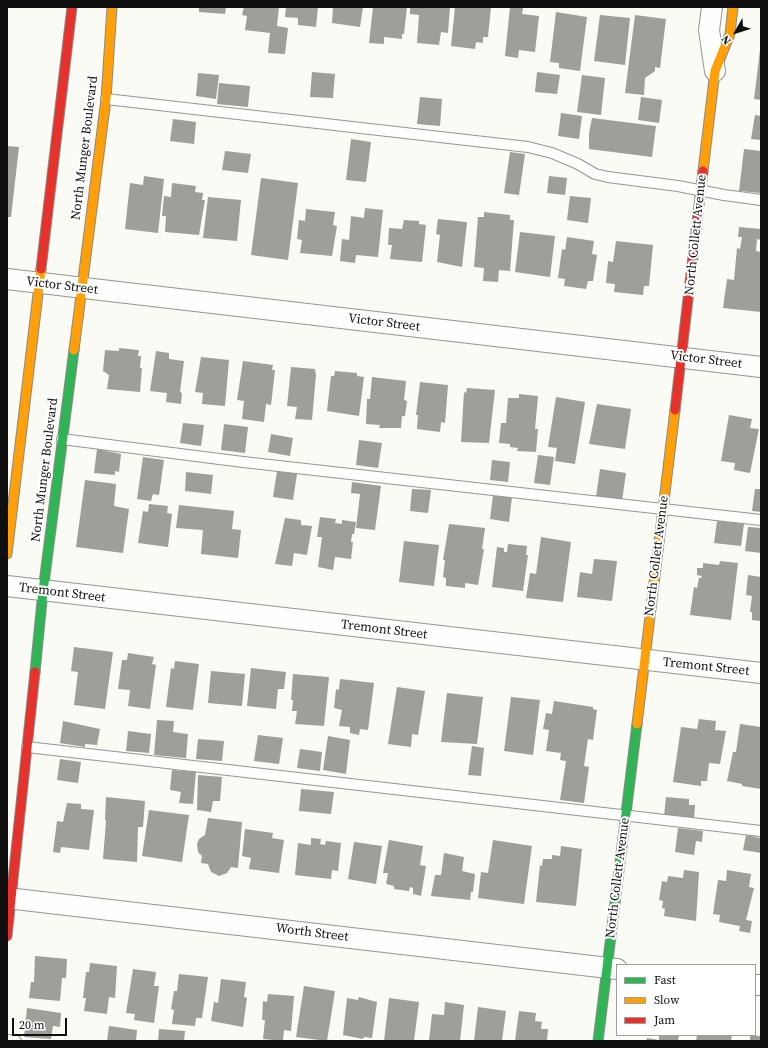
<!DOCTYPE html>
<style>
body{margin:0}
#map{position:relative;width:768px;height:1048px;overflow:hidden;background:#fafbf4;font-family:"Source Serif 4",serif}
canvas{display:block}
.frame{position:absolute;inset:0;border:8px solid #0f0f0f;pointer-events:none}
.legend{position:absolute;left:616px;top:964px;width:140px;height:72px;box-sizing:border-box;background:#fff;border:1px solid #9f9f9f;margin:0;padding:5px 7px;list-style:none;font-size:12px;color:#0f0f0f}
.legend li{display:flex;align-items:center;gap:8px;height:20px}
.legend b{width:20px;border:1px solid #9f9f9f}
.north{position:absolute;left:716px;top:12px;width:40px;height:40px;-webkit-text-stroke:3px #fff;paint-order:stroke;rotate:231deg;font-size:11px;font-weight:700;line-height:16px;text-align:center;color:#0f0f0f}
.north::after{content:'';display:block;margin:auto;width:14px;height:18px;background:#0f0f0f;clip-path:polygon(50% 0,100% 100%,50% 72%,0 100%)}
.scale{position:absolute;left:12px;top:1018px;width:55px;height:18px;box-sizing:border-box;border:2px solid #0f0f0f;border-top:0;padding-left:5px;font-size:12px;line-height:14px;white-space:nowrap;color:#0f0f0f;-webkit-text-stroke:3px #fff;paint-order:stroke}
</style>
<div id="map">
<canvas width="768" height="1048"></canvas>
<div class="frame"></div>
<ul class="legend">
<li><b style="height:5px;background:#30b455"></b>Fast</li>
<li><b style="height:5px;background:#ff9f0a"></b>Slow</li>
<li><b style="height:5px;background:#e5322d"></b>Jam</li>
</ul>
<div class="north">N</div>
<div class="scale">20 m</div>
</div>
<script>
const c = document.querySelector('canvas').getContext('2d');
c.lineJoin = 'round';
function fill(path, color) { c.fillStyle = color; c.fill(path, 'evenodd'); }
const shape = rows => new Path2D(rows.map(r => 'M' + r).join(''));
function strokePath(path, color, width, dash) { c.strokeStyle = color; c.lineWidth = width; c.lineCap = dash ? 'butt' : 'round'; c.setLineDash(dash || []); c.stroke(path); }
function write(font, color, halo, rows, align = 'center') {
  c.font = font + ' "Source Serif 4",serif'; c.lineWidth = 4; c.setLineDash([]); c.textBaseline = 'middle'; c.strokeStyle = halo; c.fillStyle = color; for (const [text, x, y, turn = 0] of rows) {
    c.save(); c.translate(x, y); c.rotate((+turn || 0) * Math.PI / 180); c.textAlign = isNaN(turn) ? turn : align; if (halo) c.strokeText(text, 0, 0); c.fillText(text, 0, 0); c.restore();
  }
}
const building = shape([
 [199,7,226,7,225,14,199,12],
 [244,7,279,7,277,26,288,28,285,54,268,53,270,33,245,30,247,16,242,15],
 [286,7,318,7,316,27,298,25,298,18,285,17],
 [333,7,363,7,360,27,332,23],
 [373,7,407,7,404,34,402,34,402,39,384,37,384,44,369,43],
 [410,7,450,7,448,33,441,32,439,45,417,43,419,15,410,14],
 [455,7,491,7,488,37,483,37,483,43,476,42,475,49,451,46],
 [510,7,523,8,522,14,539,16,535,52,519,50,518,58,505,56],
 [556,12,587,17,580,71,559,68,559,63,550,62],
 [600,15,630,18,625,65,594,61],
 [635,15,666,19,660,68,655,67,655,71,645,78,644,95,625,93],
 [760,50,761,50,761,100,754,99],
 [312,72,335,74,333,98,310,97],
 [537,72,560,75,557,94,535,92],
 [198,73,219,75,216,99,196,96],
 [582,75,605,78,601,115,577,112],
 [219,83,250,86,248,107,217,104],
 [420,97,442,99,440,126,417,124],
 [641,97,662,100,659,123,638,120],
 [561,113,582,116,579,139,558,136],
 [755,115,761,116,761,140,751,139],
 [592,118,656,126,652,157,589,149,589,133],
 [173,119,196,122,194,144,170,141],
 [351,139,371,142,366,182,346,180],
 [7,146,19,147,11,217,7,217],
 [744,149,761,151,761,193,739,191],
 [225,151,251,154,248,173,222,170],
 [510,152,525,154,519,195,504,193],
 [144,176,164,179,158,233,125,229,130,183,143,185],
 [549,176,567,178,565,195,547,193],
 [261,178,298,183,288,260,251,255],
 [172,183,196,186,195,192,203,193,202,200,205,200,199,235,165,232,166,216,162,216,164,196,171,197],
 [570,196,591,198,588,223,567,220],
 [208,197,241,200,237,241,203,238],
 [365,208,383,210,378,257,356,255,355,263,340,261,342,239,349,240,351,216,364,218],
 [306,209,335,212,333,225,337,226,332,256,300,253,302,240,297,239,299,220,305,221],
 [484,212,510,215,510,220,514,220,510,271,499,270,498,282,483,281,484,268,474,267,478,217,484,217],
 [438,219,467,222,462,267,437,262,440,235,436,234],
 [404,220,419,221,419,224,426,225,422,262,390,259,392,245,388,245,389,228,402,229],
 [739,227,761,229,761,240,757,239,756,251,761,252,761,312,723,308,727,279,734,280,737,248,740,249,742,237,738,237],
 [520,232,555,236,550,277,515,272],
 [567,237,594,241,592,254,597,255,593,281,588,281,586,289,564,286,565,279,558,278,562,249,565,250],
 [616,241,653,245,649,286,644,286,643,295,614,292,615,284,606,283,608,261,613,262],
 [119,348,139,350,138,356,141,356,140,368,142,368,140,392,107,389,109,375,103,371,105,350,119,351],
 [156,351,169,353,169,359,184,361,180,392,182,393,181,404,166,402,167,393,150,391],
 [201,357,229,360,225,406,202,404,203,393,195,392],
 [243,361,273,365,272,370,275,370,271,405,266,404,264,422,242,419,244,401,237,400],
 [291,367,315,369,316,375,312,420,295,419,297,407,287,406],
 [335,371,357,373,357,376,364,377,359,416,327,411,331,376,334,376],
 [372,377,406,381,404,400,407,401,405,416,402,416,401,428,379,428,380,425,366,424,367,399,370,399],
 [420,382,448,385,445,423,441,422,440,432,417,429,418,415,416,415],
 [467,388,495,390,489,443,461,442,464,392,466,393],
 [519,394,538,396,535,429,538,429,536,452,517,451,518,448,510,447,510,444,499,443,501,423,506,423,508,398,519,398],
 [556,397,585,402,575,464,555,461,557,448,548,447],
 [597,404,631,409,625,449,589,444],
 [729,415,752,419,750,428,759,429,750,473,734,470,735,463,721,461],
 [183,423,204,425,201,446,180,443],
 [224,424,248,427,245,453,221,450],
 [271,434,293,438,290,456,268,452],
 [359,440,382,443,378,468,356,465],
 [97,449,121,454,119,472,115,471,115,475,94,473],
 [538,455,554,457,550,485,534,483],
 [143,457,164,460,159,495,153,494,151,501,137,499],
 [492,460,510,462,508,482,490,480],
 [600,469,626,473,622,501,596,497],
 [277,471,297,474,293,500,273,497],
 [186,472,213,475,211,494,185,491],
 [85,480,116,484,114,506,129,509,123,553,76,547],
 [352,482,381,486,375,530,356,528,360,494,351,493],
 [412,489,431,490,428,513,410,511],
 [755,489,761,489,761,512,752,511],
 [493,495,512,497,509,522,490,519],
 [149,504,168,506,167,513,172,514,168,547,138,543,143,511,148,512],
 [179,505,234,511,232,529,241,530,238,558,201,554,203,530,176,528],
 [320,517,336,519,335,523,342,524,342,520,356,522,354,534,352,534,351,542,353,542,351,559,335,557,333,570,318,567,322,537,317,537],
 [285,518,301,520,301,525,312,526,307,555,294,553,292,566,275,564],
 [717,521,744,524,741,546,714,543],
 [449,524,485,528,482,549,484,549,478,585,465,583,465,588,446,586,446,578,443,577,445,560,443,560],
 [748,527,761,528,761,553,745,551],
 [541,537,571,542,563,602,526,598,530,573,536,574],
 [404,541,439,545,434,586,399,582],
 [508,544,527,546,526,555,528,555,523,591,492,587,497,547,504,548,504,552,507,552],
 [594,559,617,561,612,601,577,597,580,572,592,574],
 [720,561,738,563,731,620,690,615,694,587,697,588,699,578,701,578,702,576,697,575,697,568,703,568,703,563,719,565],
 [748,575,761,577,761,621,752,620,752,612,750,612,752,596,746,595],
 [74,647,113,652,105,709,74,705,78,672,71,671],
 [128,653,154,657,152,664,156,665,150,709,128,706,130,690,118,689,122,660,127,660],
 [175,661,199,664,193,710,166,707,171,668,174,669],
 [251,668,286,672,284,689,278,689,276,709,247,706],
 [211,671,245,674,242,706,208,703],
 [293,674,329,677,324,726,295,724,297,711,292,711,293,700,291,700],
 [340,679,374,683,368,730,360,729,359,735,350,733,350,727,339,726,342,710,334,708,336,689,339,690],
 [397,687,425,691,418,735,412,734,411,747,388,744],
 [447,693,483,697,477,744,441,742],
 [511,697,540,700,533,755,504,751],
 [554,701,593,707,593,709,597,710,593,740,588,739,584,766,589,767,584,803,560,800,566,761,560,760,561,753,546,751,549,730,543,729,546,713,552,714],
 [699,719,716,721,715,730,726,731,720,764,709,763,707,781,701,781,701,786,673,782,681,727,697,729],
 [157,720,174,721,173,732,188,734,186,758,154,755],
 [63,721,100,729,97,745,85,744,85,747,60,743],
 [740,724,761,727,761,789,742,786,742,784,727,781,733,752,736,752],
 [128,731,151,734,149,753,126,751],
 [258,735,283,738,279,764,254,761],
 [328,736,350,740,346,774,323,770],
 [198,739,224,741,222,761,196,759],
 [472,746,484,748,481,776,468,775],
 [300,749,322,752,320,771,297,768],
 [60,759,81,762,78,783,57,780],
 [172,770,196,772,193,804,179,803,181,792,170,790],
 [198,775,222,777,220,801,213,801,211,812,197,810],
 [301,789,334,792,331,814,299,811],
 [106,797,145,801,143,827,138,827,137,862,103,859,106,821,105,819],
 [666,797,689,799,689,805,695,805,694,819,664,816],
 [67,803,81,804,81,809,94,810,89,850,61,847,60,853,53,852,57,821,63,822],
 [149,810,189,815,182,862,142,856],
 [208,818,242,822,238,868,231,867,227,873,219,876,211,872,208,864,201,863,202,856,198,852,197,844,199,839,205,835],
 [678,828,703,831,702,842,696,841,694,855,675,852],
 [245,829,273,833,272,838,284,840,279,873,249,869,251,858,242,856],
 [746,835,761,838,761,853,743,850],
 [311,838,321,839,320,844,325,845,326,841,341,843,338,871,332,870,331,879,295,875,298,843,311,845],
 [389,840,423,846,420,865,426,866,421,896,413,894,413,888,410,887,409,891,394,889,394,886,386,884,388,873,383,873],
 [493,840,532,846,524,904,478,898,481,872,488,873],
 [354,842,382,846,376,884,348,879],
 [561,846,582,849,576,906,536,902,540,865,542,866,543,859,552,859,552,855,560,856],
 [444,853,464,857,462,871,475,874,473,892,471,892,470,900,431,896,435,875,441,875],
 [684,870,699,872,696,921,664,916,665,909,662,908,663,901,659,900,662,881,667,882,668,876,683,878],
 [727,870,751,874,749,887,754,888,746,920,752,921,750,933,739,931,740,926,719,922,720,915,713,914,718,880,726,881],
 [35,956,67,959,66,978,62,978,60,1001,29,998,31,982,34,982],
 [90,963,117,966,115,998,109,997,107,1014,84,1011,86,998,83,998,86,972,89,972],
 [133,969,156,972,154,986,159,986,154,1023,134,1020,135,1014,126,1013],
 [179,974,208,977,202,1018,196,1018,195,1026,172,1024,174,1010,171,1009,174,991,177,991],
 [221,979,246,982,244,997,247,998,243,1027,211,1021,214,1002,218,1003],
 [304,986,335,991,327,1041,296,1037],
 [268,994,294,996,291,1031,284,1030,283,1041,263,1039,265,1020,262,1020,263,1001,267,1002],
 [359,997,377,1002,372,1038,364,1037,363,1039,343,1035,347,998,358,1000],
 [389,998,419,1002,414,1041,384,1041],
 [445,1002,464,1005,460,1041,429,1041,432,1014,444,1015],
 [478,1007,506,1011,502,1041,474,1041],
 [27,1008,61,1013,60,1027,53,1026,51,1039,24,1037],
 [519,1011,536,1013,535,1021,542,1022,541,1029,548,1029,547,1041,515,1041],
 [109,1026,137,1030,136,1041,107,1041],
 [159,1029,185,1031,184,1041,158,1041],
 [659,1035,679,1035,678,1041,646,1041,647,1038,659,1040],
 [697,1035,732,1035,731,1041,696,1041],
 [750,1035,761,1036,761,1041,750,1041]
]);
const lane = shape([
 [106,99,528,147,552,153,578,164,595,174,608,177,678,186,724,195,761,200],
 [62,439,243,462,761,520],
 [27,747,761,831],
 [7,1040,16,1041]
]);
const street = shape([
 [712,7,709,30,715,71],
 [7,279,761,367],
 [7,586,761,673],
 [7,898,617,969],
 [755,985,761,985]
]);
const fast = shape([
 [35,672,43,591,74,350],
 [598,1041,637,724]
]);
const slow = shape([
 [703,171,715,71,730,34,733,7],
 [74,350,106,99,112,7],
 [7,554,41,269],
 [637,724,675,410]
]);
const jam = shape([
 [41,269,72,7],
 [675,410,703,171],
 [7,936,35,672]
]);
const streetNames = [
 ["North Munger Boulevard",85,148,-83],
 ["North Collett Avenue",696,235,-84],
 ["Victor Street",62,286,7],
 ["Victor Street",384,323,7],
 ["Victor Street",706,360,7],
 ["North Munger Boulevard",45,470,-83],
 ["North Collett Avenue",657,556,-83],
 ["Tremont Street",62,593,7],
 ["Tremont Street",384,630,7],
 ["Tremont Street",706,667,6],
 ["North Collett Avenue",618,878,-83],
 ["Worth Street",312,933,7]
];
fill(building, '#9e9e9a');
strokePath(lane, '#959592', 12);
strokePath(street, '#959592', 22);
strokePath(fast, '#8b8c89', 11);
strokePath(slow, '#8b8c89', 11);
strokePath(jam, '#8b8c89', 11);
strokePath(lane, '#fefefd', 10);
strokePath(street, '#fefefd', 20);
strokePath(fast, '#30b455', 9);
strokePath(slow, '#ff9f0a', 9);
strokePath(jam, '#e5322d', 9);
write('13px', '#0f0f0f', '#fff', streetNames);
</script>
